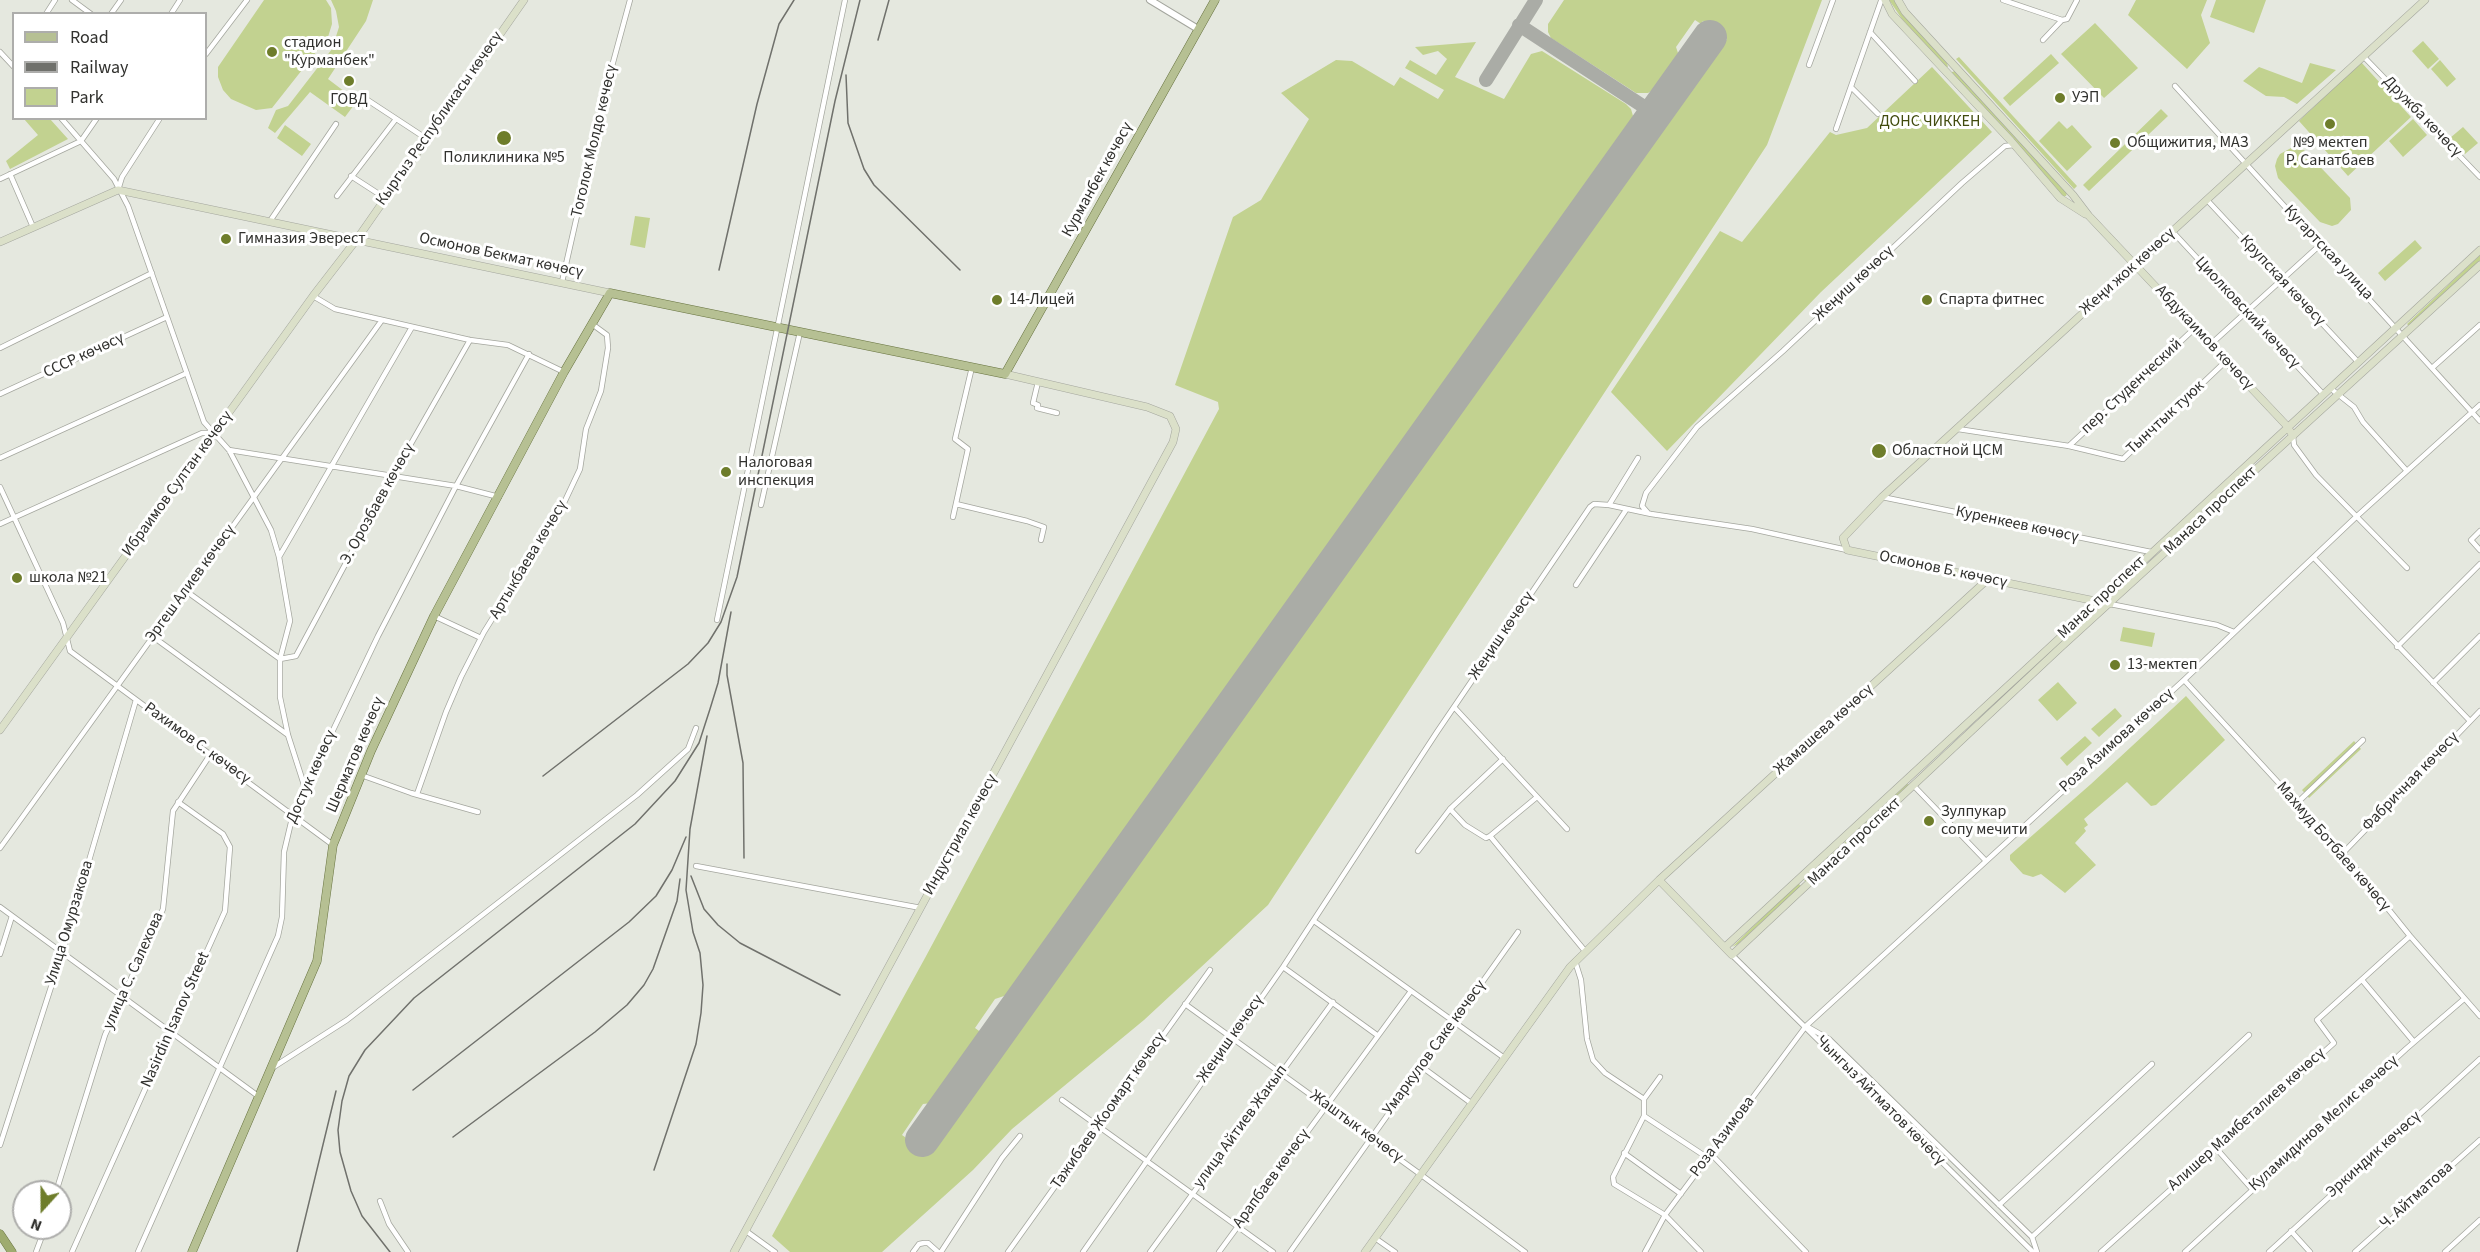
<!DOCTYPE html>
<meta charset="utf-8">
<style>
body{margin:0}
#map{position:relative;width:2480px;height:1252px;overflow:hidden;background:#e5e8df;font-family:"Source Sans 3",sans-serif}
canvas{display:block}
.legend{position:absolute;left:12px;top:12px;width:195px;height:108px;box-sizing:border-box;background:#fff;border:2px solid #adadab;margin:0;padding:8px 10px;list-style:none;font-size:18px;color:#31312e}
.legend li{display:flex;align-items:center;gap:12px;height:30px}
.legend b{width:30px;border:2px solid #adadab}
.north{position:absolute;left:12px;top:1180px;width:60px;height:60px;box-sizing:border-box;background:#fff;border:2px solid #adadab;border-radius:50%;rotate:201deg;font-size:16px;font-weight:700;line-height:24px;text-align:center;color:#31312e}
.north::after{content:'';display:block;margin:auto;width:21px;height:27px;background:#6e7d2b;clip-path:polygon(50% 0,100% 100%,50% 72%,0 100%)}
</style>
<div id="map">
<canvas width="2480" height="1252"></canvas>
<ul class="legend">
<li><b style="height:8px;background:#b6c093"></b>Road</li>
<li><b style="height:8px;background:#70716c"></b>Railway</li>
<li><b style="height:16px;background:#c2d290"></b>Park</li>
</ul>
<div class="north">N</div>
</div>
<script>
const c = document.querySelector('canvas').getContext('2d');
c.lineJoin = 'round';
function fill(path, color) { c.fillStyle = color; c.fill(path, 'evenodd'); }
const shape = rows => new Path2D(rows.map(r => 'M' + r).join(''));
function strokePath(path, color, width, dash) { c.strokeStyle = color; c.lineWidth = width; c.lineCap = dash ? 'butt' : 'round'; c.setLineDash(dash || []); c.stroke(path); }
function write(font, color, halo, rows, align = 'center') {
  c.font = font + ' "Source Sans 3",sans-serif'; c.lineWidth = 6; c.setLineDash([]); c.textBaseline = 'middle'; c.strokeStyle = halo; c.fillStyle = color; for (const [text, x, y, turn = 0] of rows) {
    c.save(); c.translate(x, y); c.rotate((+turn || 0) * Math.PI / 180); c.textAlign = isNaN(turn) ? turn : align; if (halo) c.strokeText(text, 0, 0); c.fillText(text, 0, 0); c.restore();
  }
}
const green = shape([
 [264,0,326,0,331,8,332,24,328,37,272,108,256,110,231,99,223,90,218,77,218,67],
 [331,0,373,0,366,21,328,79,357,101,345,117,310,92,275,133,268,128,276,110,288,106,332,49,339,27,336,11],
 [1564,0,1822,0,1767,145,1268,905,1144,1020,1012,1129,973,1170,882,1252,790,1252,772,1236,925,958,1219,409,1218,402,1175,385,1233,217,1261,200,1309,119,1281,93,1336,60,1352,61,1394,86,1400,77,1438,99,1444,90,1405,68,1410,60,1436,75,1447,59,1438,51,1423,55,1415,47,1476,42,1455,77,1504,99,1531,54,1542,51,1626,104,1631,109,1633,116,1630,126,1010,994,995,999,975,1028,982,1033,932,1103,923,1104,902,1135,928,1153,1727,39,1703,21,1701,24,1695,20,1676,47,1678,53,1677,59,1658,87,1648,93,1636,93,1551,38,1548,32,1548,24],
 [1889,0,1894,0,1947,63,1948,67,1943,66,1902,19],
 [2136,0,2207,0,2201,15,2210,43,2187,69,2128,15],
 [2216,0,2266,0,2254,33,2210,17],
 [2095,23,2138,68,2104,98,2061,54],
 [2423,41,2439,59,2428,69,2412,51],
 [2051,54,2059,63,2010,106,2003,98],
 [1959,57,2077,186,2074,189,1956,59],
 [2440,60,2456,79,2447,87,2431,69],
 [2361,62,2411,117,2348,176,2299,121],
 [2310,63,2336,70,2297,104,2284,97,2266,96,2243,81,2259,67,2302,83],
 [1932,67,1992,132,1821,292,1667,451,1611,392,1720,231,1742,242,1830,132,1836,135,1867,128],
 [1955,71,2067,193,2066,196,2063,196,1952,75,1952,72],
 [2161,109,2168,116,2089,191,2083,185],
 [24,119,50,119,68,139,10,169,6,161,38,135],
 [2413,119,2427,135,2403,157,2389,141],
 [2059,121,2067,129,2072,125,2092,147,2067,171,2039,141],
 [285,125,311,144,302,156,277,138],
 [2463,127,2478,143,2465,154,2450,138],
 [2291,148,2304,150,2350,198,2351,210,2338,224,2332,226,2320,222,2278,178,2275,166,2277,159,2280,154],
 [635,216,650,218,645,248,630,245],
 [2415,240,2422,248,2385,281,2378,273],
 [2480,255,2480,261,2409,326,2407,324],
 [2123,627,2155,633,2152,647,2120,641],
 [2058,682,2077,703,2057,721,2038,700],
 [2186,696,2225,740,2156,805,2151,806,2127,782,2084,819,2088,825,2084,828,2086,831,2075,843,2096,865,2065,893,2041,874,2033,877,2023,874,2010,860,2010,855,2091,784],
 [2115,708,2122,716,2099,737,2091,729],
 [2085,736,2092,743,2067,766,2060,758],
 [2354,741,2361,749,2309,798,2302,790],
 [1907,784,1910,785,1807,881,1804,881],
 [1798,883,1801,886,1738,944,1732,947]
]);
const taxiway = shape([
 [1519,25,1655,114],
 [1486,80,1536,0]
]);
const runway = shape([
 [922,1140,1710,37]
]);
const minor = shape([
 [72,0,91,14],
 [2003,0,2062,20],
 [46,14,55,0],
 [111,14,121,0],
 [171,14,180,0],
 [1870,32,1915,81],
 [2043,40,2062,20,2067,19,2077,0],
 [0,52,14,67],
 [206,54,247,0],
 [2364,57,2480,177],
 [1809,65,1833,0],
 [2175,86,2480,421],
 [1851,87,1878,114],
 [366,99,427,139],
 [61,118,114,179,128,206,204,422,229,450,271,530,279,557,290,621,280,659,280,697,288,735,305,788],
 [1836,129,1881,1],
 [10,174,33,227],
 [351,176,385,198],
 [0,179,81,141,97,118],
 [118,190,122,177,160,118],
 [337,196,396,119],
 [2207,200,2358,362],
 [270,221,336,124],
 [2172,231,2323,394],
 [562,282,605,92,630,0],
 [313,296,335,309,470,340,508,345,564,372],
 [2211,344,2320,245],
 [0,348,152,273],
 [2432,368,2480,325],
 [1038,382,1033,403,1038,405,1037,408,1057,413],
 [2330,388,2354,407,2363,422,2407,471],
 [0,394,167,317],
 [1958,429,2069,446,2123,459,2226,361],
 [2293,436,2294,445,2316,475,2407,568],
 [2069,446,2195,328],
 [229,450,456,486,499,497],
 [0,458,187,373],
 [0,487,63,623,70,651,333,845],
 [1882,497,2151,552],
 [956,504,1027,521,1044,527,1041,540],
 [761,505,800,332],
 [1609,505,1638,458],
 [1648,513,1642,506,1646,493,1697,427,1783,351,1962,183,2005,146,2014,145],
 [953,517,968,449,955,439,972,367],
 [0,524,202,433,216,433],
 [2480,531,2471,540,2480,550],
 [279,557,412,327],
 [2315,559,2470,721],
 [1576,585,1626,510],
 [186,591,280,659,296,656,392,477,470,340],
 [2110,604,2217,625,2234,632],
 [434,616,481,638],
 [717,620,845,0],
 [152,636,288,735],
 [2397,647,2480,564],
 [2184,680,2343,853,2410,936,2480,1016],
 [2433,683,2480,636],
 [1454,707,1567,829],
 [361,775,411,793,478,812],
 [1913,785,1986,861],
 [417,794,446,712,461,677,484,632,563,505,580,469,586,429,601,391,608,348,607,335,592,324],
 [2297,803,2363,740],
 [1450,809,1503,759],
 [1490,836,1537,797],
 [0,848,382,320],
 [1418,851,1450,809,1465,825,1486,838,1490,836,1585,951],
 [2343,853,2480,711],
 [696,866,921,908],
 [0,907,258,1096],
 [1314,921,1503,1057],
 [0,954,12,916],
 [1732,955,2033,1252],
 [1575,961,1581,980,1587,1039,1593,1060,1605,1073,1644,1099,1644,1116,1618,1167,1613,1177,1614,1184,1665,1215,1701,1252],
 [1283,967,1377,1035],
 [2362,980,2414,1042],
 [1185,1004,1420,1174,1525,1252],
 [1808,1027,1829,1039,2032,1237,2037,1252],
 [1422,1067,1471,1103],
 [272,1068,347,1020,637,795,688,749,696,728],
 [1644,1099,1660,1077],
 [1062,1100,1273,1252],
 [1644,1116,1708,1158],
 [0,1145,62,953,136,700],
 [2215,1147,2252,1189],
 [1624,1153,1681,1194],
 [1711,1154,1806,1252],
 [56,1192,105,1035,163,909,173,811,210,755],
 [380,1201,389,1224,408,1252],
 [1999,1205,2152,1064],
 [746,1231,775,1252],
 [2291,1231,2310,1252],
 [2032,1237,2249,1035],
 [1375,1238,1395,1252],
 [36,1252,45,1228],
 [72,1252,225,911,230,847,223,834,178,802],
 [138,1252,278,936,282,917,284,852,293,814,378,636,456,486,529,354],
 [913,1252,919,1244,924,1243,928,1243,938,1252],
 [941,1252,1002,1158,1020,1136],
 [1008,1252,1210,970],
 [1083,1252,1283,967,1437,732,1590,507,1594,504,1609,505,1651,514,1752,529,1847,550],
 [1150,1252,1333,1002],
 [1219,1252,1411,991],
 [1290,1252,1518,932],
 [1645,1252,1665,1215,1806,1026,2184,680,2356,517,2480,405],
 [2101,1252,2334,1043,2317,1020,2410,936],
 [2185,1252,2406,1049,2464,999],
 [2269,1252,2480,1059],
 [2355,1252,2480,1140],
 [2445,1252,2480,1220]
]);
const tertiary = shape([
 [1150,0,1198,29]
]);
const secondary = shape([
 [1885,0,1892,14,2011,141,2060,198,2085,214],
 [1898,0,1905,12,2073,195,2089,216,2287,426,2293,436],
 [0,242,118,190,610,293],
 [2110,604,1847,550,1843,538,1882,497,2425,0],
 [0,730,313,296,357,239,524,0],
 [1659,880,1732,955,2060,648,2480,265],
 [1725,947,2480,250],
 [734,1252,1173,442,1176,429,1170,416,1147,407,1005,374],
 [1365,1252,1570,967,1659,880,1988,579]
]);
const primary = shape([
 [192,1252,317,961,333,845,371,751,434,616,564,372,610,293,1005,374,1215,0]
]);
const trunk = shape([
 [0,1234,12,1252]
]);
const rail = shape([
 [878,40,889,0],
 [846,75,848,123,864,169,874,185,960,270],
 [719,270,757,104,779,24,794,0],
 [727,664,727,675,743,763,744,858],
 [543,776,688,664,708,643,721,622,737,577,835,101,860,0],
 [691,876,704,909,718,925,740,943,840,995],
 [413,1090,629,922,656,896,672,870,686,837],
 [453,1137,595,1032,627,1005,644,985,653,969,677,901,680,879],
 [654,1170,696,1044,701,1013,703,985,700,953,693,932,686,890,690,829,707,736],
 [297,1252,336,1091],
 [390,1252,362,1216,351,1191,340,1152,338,1130,342,1101,349,1076,365,1050,414,998,635,824,675,781,699,743,710,709,718,683,731,612]
]);
const markers = [
 [272,52,6,"#6e7d2b"],
 [349,81,6,"#6e7d2b"],
 [2060,98,6,"#6e7d2b"],
 [2330,124,6,"#6e7d2b"],
 [504,138,8,"#6e7d2b"],
 [2115,143,6,"#6e7d2b"],
 [226,239,6,"#6e7d2b"],
 [997,300,6,"#6e7d2b"],
 [1927,300,6,"#6e7d2b"],
 [1879,451,8,"#6e7d2b"],
 [726,472,6,"#6e7d2b"],
 [17,578,6,"#6e7d2b"],
 [2115,665,6,"#6e7d2b"],
 [1929,821,6,"#6e7d2b"]
];
const poiNames = [
 ["стадион",284,43],
 ["\"Курманбек\"",284,61],
 ["УЭП",2072,98],
 ["ГОВД",349,100,"center"],
 ["Общижития, МАЗ",2127,143],
 ["№9 мектеп",2330,143,"center"],
 ["Р. Санатбаев",2330,161,"center"],
 ["Поликлиника №5",504,158,"center"],
 ["Гимназия Эверест",238,239],
 ["14-Лицей",1009,300],
 ["Спарта фитнес",1939,300],
 ["Областной ЦСМ",1892,451],
 ["Налоговая",738,463],
 ["инспекция",738,481],
 ["школа №21",29,578],
 ["13-мектеп",2127,665],
 ["Зулпукар",1941,812],
 ["сопу мечити",1941,830]
];
const streetNames = [
 ["Дружба көчөсү",2422,117,46],
 ["Кыргыз Республикасы көчөсү",440,119,-55],
 ["Тоголок Молдо көчөсү",595,141,-77],
 ["Курманбек көчөсү",1098,180,-61],
 ["Кугартская улица",2328,253,47],
 ["Осмонов Бекмат көчөсү",501,256,12],
 ["Жеңи жок көчөсү",2128,272,-42],
 ["Крупская көчөсү",2282,281,47],
 ["Жеңиш көчөсү",1854,284,-43],
 ["Циолковский көчөсү",2247,313,47],
 ["Абдукаимов көчөсү",2204,338,47],
 ["СССР көчөсү",84,356,-25],
 ["пер. Студенческий",2132,387,-43],
 ["Тынчтык туюк",2166,418,-43],
 ["Ибраимов Султан көчөсү",178,484,-54],
 ["Э. Орозбаев көчөсү",378,504,-61],
 ["Манаса проспект",2211,511,-43],
 ["Куренкеев көчөсү",2017,525,12],
 ["Артыкбаева көчөсү",529,560,-59],
 ["Осмонов Б. көчөсү",1943,570,12],
 ["Эргеш Алиев көчөсү",191,584,-54],
 ["Манас проспект",2102,598,-43],
 ["Жеңиш көчөсү",1502,636,-56],
 ["Жамашева көчөсү",1824,730,-42],
 ["Роза Азимова көчөсү",2117,741,-42],
 ["Рахимов С. көчөсү",197,744,36],
 ["Шерматов көчөсү",356,755,-67],
 ["Достук көчөсү",312,777,-66],
 ["Фабричная көчөсү",2411,782,-46],
 ["Индустриал көчөсү",961,835,-61],
 ["Манаса проспект",1855,842,-43],
 ["Махмуд Ботбаев көчөсү",2333,847,49],
 ["Улица Омурзакова",70,923,-73],
 ["улица С. Салехова",134,971,-66],
 ["Nasirdin Isanov Street",176,1020,-66],
 ["Жеңиш көчөсү",1231,1039,-55],
 ["Умаркулов Саке көчөсү",1435,1048,-54],
 ["Чынгыз Айтматов көчөсү",1880,1101,45],
 ["Тажибаев Жоомарт көчөсү",1109,1111,-55],
 ["Алишер Мамбеталиев көчөсү",2247,1120,-42],
 ["Куламидинов Мелис көчөсү",2324,1124,-42],
 ["улица Айтиев Жакып",1241,1127,-54],
 ["Жаштык көчөсү",1356,1127,36],
 ["Роза Азимова",1723,1137,-53],
 ["Эркиндик көчөсү",2374,1155,-42],
 ["Арапбаев көчөсү",1272,1179,-54],
 ["Ч. Айтматова",2417,1196,-42]
];
const parkNames = [
 ["ДОНС ЧИККЕН",1930,122]
];
fill(green, '#c2d290');
strokePath(taxiway, '#aaaca6', 14);
strokePath(runway, '#aaaca6', 34);
strokePath(minor, '#a4a69e', 6);
strokePath(tertiary, '#a4a69e', 8);
strokePath(secondary, '#a4a69e', 8);
strokePath(primary, '#687341', 9);
strokePath(trunk, '#687341', 9);
strokePath(minor, '#fff', 4.5);
strokePath(tertiary, '#fff', 6);
strokePath(secondary, '#dbe0c9', 7);
strokePath(primary, '#b6c093', 8);
strokePath(trunk, '#9eab6f', 8);
strokePath(rail, '#70716c', 1.5);
for (const [x, y, r, color] of markers) { const dot = new Path2D(); dot.arc(x, y, r, 0, 2 * Math.PI); c.fillStyle = color; c.fill(dot); strokePath(dot, '#fff', 2); }
write('16px', '#31312e', '#fff', poiNames, 'left');
write('16px', '#31312e', '#fff', streetNames);
write('16px', '#414b0e', '#fff', parkNames);
</script>
